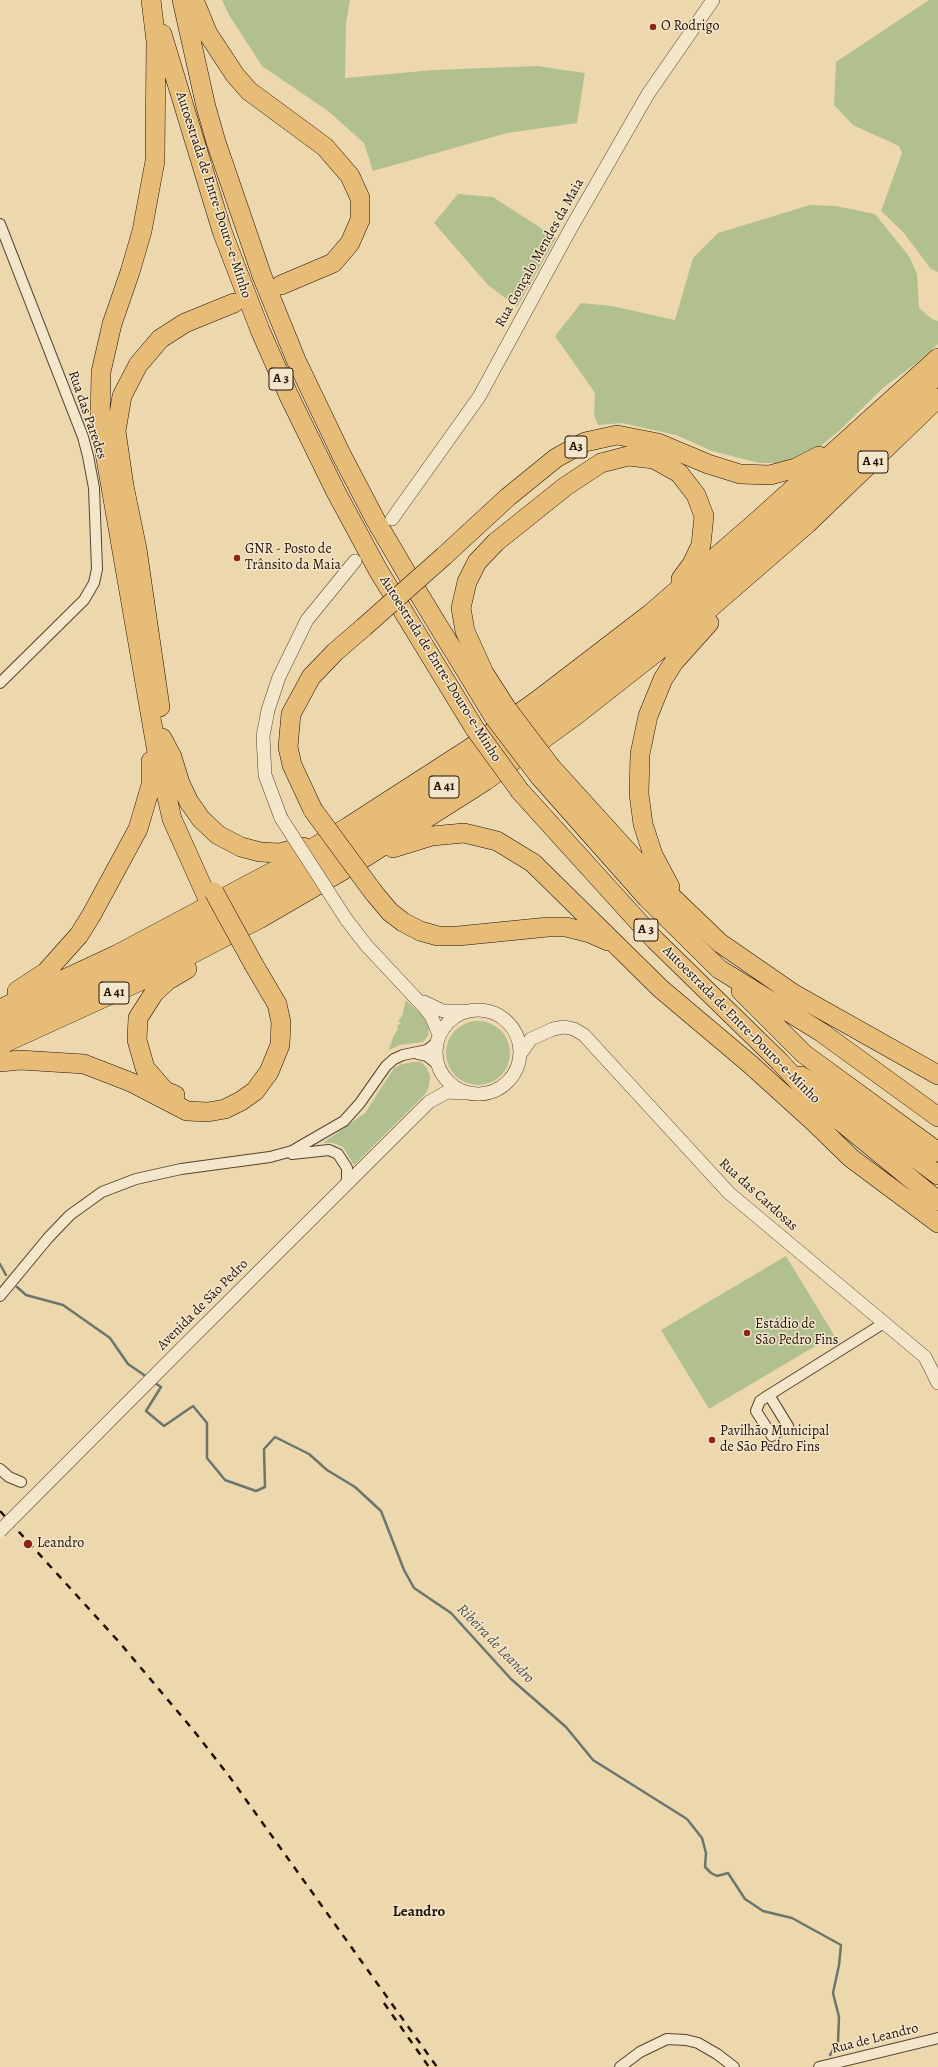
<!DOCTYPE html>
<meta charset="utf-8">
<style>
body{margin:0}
canvas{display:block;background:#edd8ae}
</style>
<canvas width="938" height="2067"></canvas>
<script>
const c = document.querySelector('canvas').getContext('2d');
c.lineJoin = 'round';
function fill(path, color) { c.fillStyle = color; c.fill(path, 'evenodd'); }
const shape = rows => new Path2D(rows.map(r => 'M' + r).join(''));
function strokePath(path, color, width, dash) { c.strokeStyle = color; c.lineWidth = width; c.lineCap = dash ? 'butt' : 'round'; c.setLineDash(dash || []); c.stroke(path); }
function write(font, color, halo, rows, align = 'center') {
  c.font = font + ' Alegreya,serif'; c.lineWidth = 3; c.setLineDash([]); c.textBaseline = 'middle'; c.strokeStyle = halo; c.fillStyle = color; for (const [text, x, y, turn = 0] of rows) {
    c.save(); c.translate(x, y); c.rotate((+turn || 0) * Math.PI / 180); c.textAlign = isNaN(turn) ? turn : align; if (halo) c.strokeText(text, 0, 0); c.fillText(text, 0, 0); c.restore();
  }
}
const green = shape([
 [222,0,350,0,346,23,345,78,434,70,537,66,585,73,577,123,507,133,373,171,364,143,328,111,262,66,229,15],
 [929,0,938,0,938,272,931,269,903,232,881,211,902,153,899,146,853,125,834,105,836,62],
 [458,194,493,197,556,238,517,307,488,285,434,223],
 [810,205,836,206,875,214,909,256,917,274,919,308,932,319,938,321,938,344,915,364,884,387,840,430,811,454,785,463,759,463,712,451,676,435,622,423,598,425,594,415,595,393,555,336,581,303,612,306,675,320,693,258,718,233],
 [406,1000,424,1017,429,1027,428,1036,423,1042,400,1045,389,1050,393,1037,398,1029,397,1026,401,1023,398,1021,402,1016],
 '446 1053a32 32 0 1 1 64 0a32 32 0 1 1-64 0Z',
 [413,1062,421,1062,427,1068,430,1076,429,1086,426,1093,354,1165,343,1147,333,1143,323,1143,365,1113,394,1068,402,1064],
 [786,1256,834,1335,709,1409,661,1330]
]);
const stream = shape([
 [0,1264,6,1275],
 [17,1287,26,1295,63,1305,110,1338,128,1364,147,1377],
 [155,1383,161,1387,146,1411,164,1426,193,1406,207,1423,207,1458,225,1480,256,1491,265,1487,264,1449,275,1437,309,1454,327,1470,355,1487,381,1511,404,1570,414,1588,451,1613,511,1679,566,1727,593,1760,687,1819,702,1838,706,1853,705,1867,711,1873,717,1876,728,1873,745,1899,763,1911,792,1918,841,1945,839,1965,833,1993,839,2017,838,2042,830,2055]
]);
const minor = shape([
 [0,224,83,437,88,456,94,488,97,569,94,583,84,600,0,683],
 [418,1054,427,1056,437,1064],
 [292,1154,329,1150,338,1154,347,1168,347,1180,344,1187],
 [0,1296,48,1238,70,1215,102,1192,136,1179,181,1169,270,1157,292,1151,344,1121,360,1103,386,1066,394,1059,403,1055,427,1050,436,1043],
 [769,1395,788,1426,772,1436,756,1411,760,1401,769,1395,884,1323],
 [0,1469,9,1477,21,1482],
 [620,2067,640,2052,667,2039,686,2040,698,2043,717,2054,734,2067],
 [819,2067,938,2038]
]);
const tertiary = shape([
 [392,519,479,397,571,228,648,94,713,0],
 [281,818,265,775,263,736,268,710,279,677,307,620,355,561],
 [346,919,366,945,424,1007,431,1016,439,1034],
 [424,1002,443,1011,464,1011],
 '436 1052a42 42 0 1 1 84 0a42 42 0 1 1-84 0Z',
 [521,1053,531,1039,553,1029,564,1027,574,1029,584,1035,729,1193,925,1357,938,1383],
 [181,1349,429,1102,447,1092,466,1093]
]);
const motorway = shape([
 [151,0,156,41,155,161,142,231,130,272,112,324,101,372,100,424,158,758,172,819,207,897],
 [182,0,206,107,216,142,262,276,296,360,342,456,376,521,420,596,494,717],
 [194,0,208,34,235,75,249,91,325,147,350,176,360,198,360,220,350,243,333,263,281,285],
 [162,34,222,231,260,330,289,396,336,492,378,570,475,729],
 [444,556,508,497,556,458,585,442,617,435,658,443,708,464,740,474,770,475,796,468,819,456],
 [160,707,137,549,124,486,116,431,122,396,138,365,160,339,185,323,234,303],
 [507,709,484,673,465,631,461,608,467,582,477,562,496,542,566,486,601,463,628,456,654,459,679,473,696,495,704,516,701,545,692,564,681,579],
 [162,738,172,757,180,783,189,802,201,819,218,835,241,847,260,852,280,853,303,847],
 [551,767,648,874,720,943,794,994,938,1075],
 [539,776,647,898,719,969,821,1032,938,1117],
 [520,791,655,940,780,1062,817,1102,938,1201],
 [313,810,292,765,288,747,291,714,311,677,335,652,364,627],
 [393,848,432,836,464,833,497,841,533,863,661,989,750,1064,814,1122,851,1158,938,1223],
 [670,887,653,855,643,824,639,794,640,754,648,716,663,679,674,662,709,623],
 [374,893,390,912,403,922,420,931,438,936,458,936,548,927,566,927,590,933,608,941],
 [17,991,46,972,79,935,92,914,138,829,151,785,151,761],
 [741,991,804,1054,938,1152],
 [0,1009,118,954,276,870,348,827,469,749,538,700,650,614,755,523,938,358],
 [0,1026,98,981,213,923,327,859,390,822,472,768,601,675,708,588,838,472,938,374],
 [0,1045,138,982,259,919,359,861,485,781,575,716,687,628,807,524,938,398],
 [0,1062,20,1060,84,1064,133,1083,187,1111,208,1112,225,1109,241,1101,255,1091,269,1072,280,1045,281,1022,277,1004,254,965],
 [801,1076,828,1093,938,1175],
 [175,1095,165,1091,145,1068,137,1040,138,1018,154,993,168,980,187,969]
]);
const rail = shape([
 [0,1511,120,1643,194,1731,229,1776,437,2067],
 [384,2003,429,2067]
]);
const tertiaryBridge = shape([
 [281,818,346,919],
 [0,1531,181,1349]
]);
const motorwayBridge = shape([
 [364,627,444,556],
 [507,709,551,767],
 [494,717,539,776],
 [475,729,520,791],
 [313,810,374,893],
 [214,892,254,965]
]);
const markers = [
 [653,27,4,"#8f2418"],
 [237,558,4,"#8f2418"],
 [747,1333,4,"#8f2418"],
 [712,1440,4,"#8f2418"],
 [28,1544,5,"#8f2418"]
];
const shields = [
 [281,379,24],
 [576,447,22],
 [873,462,30],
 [444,787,30],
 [646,930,24],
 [114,993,30]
];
const shieldNames = [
 ["A 3",281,379],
 ["A3",576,447],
 ["A 41",873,462],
 ["A 41",444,787],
 ["A 3",646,930],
 ["A 41",114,993]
];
const poiNames = [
 ["O Rodrigo",661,27],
 ["GNR - Posto de",245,550],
 ["Trânsito da Maia",245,566],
 ["Estádio de",755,1325],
 ["São Pedro Fins",755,1341],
 ["Pavilhão Municipal",720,1432],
 ["de São Pedro Fins",720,1448],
 ["Leandro",37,1544]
];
const streetNames = [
 ["Autoestrada de Entre-Douro-e-Minho",213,195,72],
 ["Rua Gonçalo Mendes da Maia",540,253,-61],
 ["Rua das Paredes",87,415,71],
 ["Autoestrada de Entre-Douro-e-Minho",440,669,58],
 ["Autoestrada de Entre-Douro-e-Minho",741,1025,45],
 ["Rua das Cardosas",758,1195,42],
 ["Avenida de São Pedro",203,1305,-45],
 ["Rua de Leandro",875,2039,-14]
];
const waterNames = [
 ["Ribeira de Leandro",495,1644,46]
];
const neighbourhoodNames = [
 ["Leandro",419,1912]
];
fill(green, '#b2c08f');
strokePath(stream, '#6a766e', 2.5);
strokePath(minor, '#564332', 12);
strokePath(tertiary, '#564332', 14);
strokePath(motorway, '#231109', 20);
strokePath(minor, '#f3e6ca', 10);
strokePath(tertiary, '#f3e6ca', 13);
strokePath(motorway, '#e6bc77', 19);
strokePath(rail, '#231109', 2.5, [7, 7]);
strokePath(tertiaryBridge, '#564332', 14, []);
strokePath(motorwayBridge, '#231109', 20, []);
strokePath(tertiaryBridge, '#f3e6ca', 13);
strokePath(motorwayBridge, '#e6bc77', 19);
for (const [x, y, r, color] of markers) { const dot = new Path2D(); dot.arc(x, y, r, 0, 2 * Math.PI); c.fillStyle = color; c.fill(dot); strokePath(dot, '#f3e6ca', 1.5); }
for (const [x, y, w] of shields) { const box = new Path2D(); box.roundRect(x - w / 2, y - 11, w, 22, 3); c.fillStyle = '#f3e6ca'; c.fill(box); strokePath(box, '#231109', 1); }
write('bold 13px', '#231109', null, shieldNames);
write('14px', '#231109', '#f3e6ca', poiNames, 'left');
write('14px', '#231109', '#f3e6ca', streetNames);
write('italic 15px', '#4d4c44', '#f3e6ca', waterNames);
write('bold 15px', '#231109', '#f3e6ca', neighbourhoodNames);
</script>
